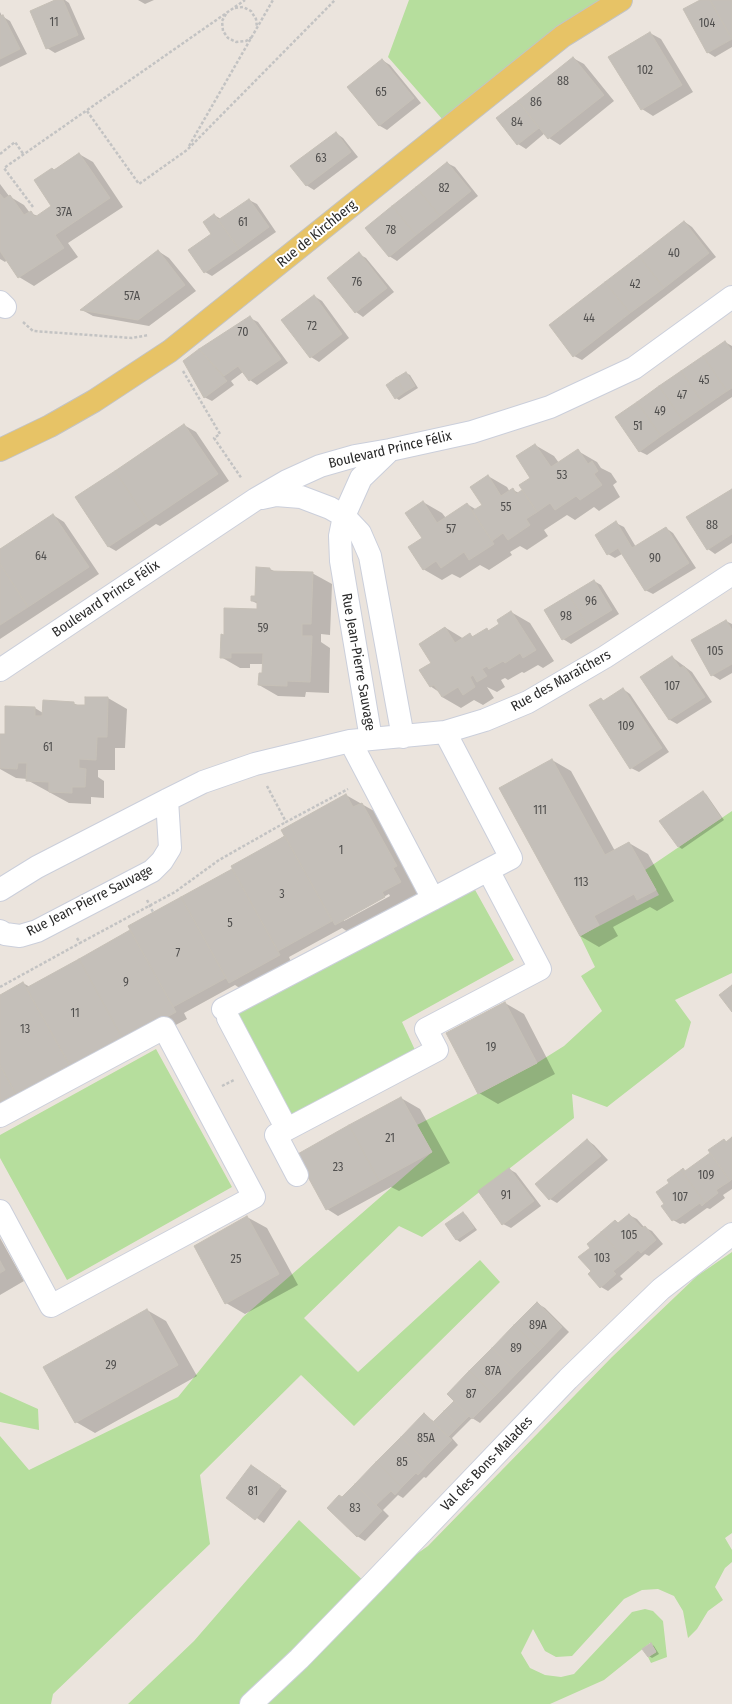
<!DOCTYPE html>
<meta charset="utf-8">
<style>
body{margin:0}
canvas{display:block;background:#ebe4dd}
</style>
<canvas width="732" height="1704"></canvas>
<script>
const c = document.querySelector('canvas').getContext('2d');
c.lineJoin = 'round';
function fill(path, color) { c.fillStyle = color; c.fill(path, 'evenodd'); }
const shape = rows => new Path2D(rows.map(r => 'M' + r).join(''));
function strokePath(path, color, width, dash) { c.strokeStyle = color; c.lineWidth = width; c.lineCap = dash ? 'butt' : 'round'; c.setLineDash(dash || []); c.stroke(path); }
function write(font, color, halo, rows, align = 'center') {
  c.font = font + ' "Fira Sans Condensed",sans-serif'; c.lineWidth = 4; c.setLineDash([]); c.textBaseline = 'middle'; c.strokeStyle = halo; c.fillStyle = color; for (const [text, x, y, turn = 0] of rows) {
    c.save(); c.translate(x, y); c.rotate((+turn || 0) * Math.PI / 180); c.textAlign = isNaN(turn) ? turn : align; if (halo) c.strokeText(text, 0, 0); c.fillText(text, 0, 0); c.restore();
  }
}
const green = shape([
 [409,0,621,0,450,128,388,57],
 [732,811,732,973,675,1000,691,1022,684,1047,607,1107,572,1094,574,1118,422,1237,399,1226,304,1318,358,1372,480,1260,500,1282,354,1426,301,1375,200,1475,210,1544,53,1694,51,1704,0,1704,0,1436,29,1470,178,1397,243,1317,432,1152,417,1125,537,1063,564,1046,602,1011,581,976,595,967,580,936,659,895,645,870],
 [474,888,514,960,402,1022,415,1050,293,1120,232,1009],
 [156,1049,232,1187,67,1280,0,1158,0,1135],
 [732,1252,732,1533,725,1538,732,1550,732,1562,725,1568,715,1587,723,1600,708,1611,697,1629,688,1638,683,1611,674,1596,658,1589,642,1590,624,1599,572,1656,556,1657,545,1651,533,1629,521,1653,530,1668,545,1675,561,1677,574,1674,632,1612,645,1609,653,1611,663,1621,667,1657,651,1663,648,1657,656,1651,650,1643,604,1680,550,1704,128,1704,194,1641,299,1520,370,1587,428,1546,612,1357,697,1276],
 [0,1392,38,1409,39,1430,0,1422]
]);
const shadow = shape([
 [58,0,65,0,69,3,85,39,55,53,47,48],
 [138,0,154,0,145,4],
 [702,0,732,0,732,47,715,57,707,52],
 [0,12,2,16,10,21,27,54,0,67],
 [650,33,661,39,693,92,653,116,642,109],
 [573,58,584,64,614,101,560,145,549,138,545,133,526,149,518,144,497,119],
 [382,60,390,65,421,103,387,130,380,126,349,88],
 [336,133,343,138,358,157,314,190,306,185],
 [79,154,93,162,123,207,68,243,78,257,34,286,19,277,7,260,5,262,0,259,0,184,9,196,24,205,30,213,38,216,53,206,52,169,54,170],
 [447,163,455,167,478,196,397,261,389,256],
 [249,200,257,204,276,232,212,276,205,272,213,234,214,215,221,219],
 [685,222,692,227,716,257,582,360,574,356],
 [158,251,169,258,196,291,149,326,93,316,82,310],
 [359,254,366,258,394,292,363,317,356,312],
 [314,296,322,301,349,338,319,362,311,357],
 [250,318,258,322,288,363,257,385,250,380,243,372,231,381,234,385,212,401,204,397,184,361],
 [725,342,732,346,732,397,647,455,639,451],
 [406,373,410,375,418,388,399,400,396,398],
 [184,425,196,432,229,481,160,526,156,524,116,551,109,547,76,498],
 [535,445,554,456,559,463,578,451,597,462,601,468,611,473,617,482,613,485,620,497,599,511,594,507,575,520,567,515,544,530,548,536,527,550,520,546,510,552,512,555,489,570,480,565,460,578,452,574,442,580,423,569,423,502,442,513,446,518,467,504,477,510,483,506,488,476,507,487,510,492,513,490,519,493,523,490,532,479],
 [732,490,732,543,715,554,708,549],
 [53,515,64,522,99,574,0,639,0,550],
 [616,523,624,527,636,547,666,528,673,533,696,568,653,594,645,590,622,554,615,558,608,554],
 [270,569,276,572,312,573,332,584,330,635,321,634,321,642,330,648,329,693,306,692,305,697,278,696,259,685,263,674,264,664,250,664,250,668,240,668,221,657,225,636,258,610,258,604,252,601,256,597],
 [594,581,601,585,619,614,571,644,563,639,545,610],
 [511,612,530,623,554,661,543,668,538,665,524,673,522,672,508,680,505,678,501,680,505,687,497,692,487,687,494,698,483,705,474,700,461,708,442,697,439,692,430,686,432,663,446,628,464,639,470,635,474,637,487,629,490,631,501,625],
 [726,621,732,624,732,673,720,680,712,675,692,640],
 [672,657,692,672,712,702,677,724,670,720,642,677],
 [623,689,630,694,669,752,639,772,631,768,601,699,605,701],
 [108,698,127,709,125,748,115,748,115,770,98,770,98,777,104,781,104,798,91,797,91,804,69,803,27,780,27,779,16,778,0,769,0,735,6,735,35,708,43,713,73,703,80,706,86,706],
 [552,760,571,771,615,851,629,843,648,854,674,901,657,911,650,907,613,927,618,936,599,947,580,936],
 [703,792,706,794,724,820,682,849,679,847,661,821],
 [346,795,381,815,419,893,401,903,354,936,342,928,289,957,291,962,241,989,235,985,184,1013,187,1019,0,1119,0,996,23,983,30,987,132,930,129,927,234,869],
 [389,894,390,896,344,921,344,919],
 [505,1003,524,1014,555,1074,498,1104,479,1093],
 [401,1098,420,1109,450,1163,399,1191,391,1187,338,1216,327,1209],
 [732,1138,732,1189,723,1195,725,1198,710,1209,707,1208,685,1224,683,1223,680,1224,673,1220,666,1204,670,1183,683,1170,687,1172,712,1153,724,1140,727,1142],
 [587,1140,594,1145,608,1160,557,1203,550,1199],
 [509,1169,516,1173,541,1206,511,1228,503,1224],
 [463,1213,466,1215,477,1230,460,1242,457,1240,446,1225],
 [629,1215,637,1219,644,1227,652,1231,663,1244,649,1256,645,1254,620,1276,623,1279,608,1291,601,1287,593,1271,591,1248,615,1221,619,1223],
 [247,1217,267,1228,298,1285,245,1314,226,1303],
 [0,1238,24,1281,0,1295],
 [537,1303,545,1308,569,1332,480,1423,472,1418,452,1438,458,1445,426,1478,424,1477,403,1498,398,1495,383,1510,389,1516,365,1541,357,1536,342,1498,424,1415,435,1422,455,1401],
 [147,1310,166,1321,197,1376,95,1433,76,1422],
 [252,1466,287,1491,264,1523,228,1498],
 [651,1644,654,1646,659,1654,652,1658,649,1656]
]);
const building = shape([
 [55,0,63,0,78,35,46,49,30,11,55,0],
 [700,0,710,0,732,39,707,53,683,9,700,0],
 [710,0,732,0,732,39,710,0],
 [3,15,20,49,0,59,0,16,3,15],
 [650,32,682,85,641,110,608,57,650,32],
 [573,57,604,95,548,139,518,101,573,57],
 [382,59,414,98,379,126,347,87,382,59],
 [518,101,539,128,517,145,496,118,518,101],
 [336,132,351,152,306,186,290,166,336,132],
 [79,153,110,198,55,235,64,248,18,278,0,251,0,194,4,199,10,195,24,215,31,211,35,217,51,206,34,180,52,168,54,170,79,153],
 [447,162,471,191,440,216,416,187,447,162],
 [416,187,440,216,416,235,392,206,416,187],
 [249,199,269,227,239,249,218,220,249,199],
 [392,206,416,235,389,257,365,228,392,206],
 [214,214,239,249,204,273,188,250,211,234,203,222,214,214],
 [684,221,709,253,664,288,639,256,684,221],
 [158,250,185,285,138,320,80,310,158,250],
 [359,252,387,288,355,313,327,278,359,252],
 [639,256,664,288,630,313,605,282,639,256],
 [605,282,630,313,573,357,549,325,605,282],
 [314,295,342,334,310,358,281,320,314,295],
 [250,316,281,359,249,381,238,366,224,376,199,349,250,316],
 [725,341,732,351,732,388,727,391,703,356,725,341],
 [199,349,227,381,204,398,183,361,199,349],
 [703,356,727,391,705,406,681,371,703,356],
 [681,371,705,406,683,421,659,386,681,371],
 [406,372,415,386,405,392,396,378,406,372],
 [396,378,405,392,395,399,386,385,396,378],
 [659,386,683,421,661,436,637,402,659,386],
 [637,402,661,436,639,452,615,417,637,402],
 [184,424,218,474,148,521,115,471,184,424],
 [535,444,551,467,578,449,588,464,592,461,598,471,594,474,602,485,580,500,576,496,555,510,550,503,537,512,519,485,530,478,516,456,535,444],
 [115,471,148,521,108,547,75,497,115,471],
 [488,475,501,496,513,488,516,494,522,490,537,512,526,519,530,525,508,540,503,533,492,541,472,511,482,505,470,487,488,475],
 [732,489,732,534,707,550,686,517,732,489],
 [423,501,437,523,467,503,494,544,469,560,464,552,441,568,436,561,423,570,408,547,422,538,405,513,423,501],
 [53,514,89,567,28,607,0,564,0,549,53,514],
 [616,521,632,548,666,527,689,563,645,591,618,548,607,555,595,535,616,521],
 [0,564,28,607,0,625,0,564],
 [256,567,270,568,270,571,313,572,311,624,302,624,302,636,312,636,310,682,287,681,287,686,258,685,259,673,262,673,263,653,231,653,231,658,220,658,221,634,224,635,224,608,257,609,257,601,251,601,251,596,255,596,256,567],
 [594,580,612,610,587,625,569,595,594,580],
 [569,595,587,625,562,640,544,610,569,595],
 [511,611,536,650,523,658,520,653,505,663,503,661,489,669,487,666,482,669,487,676,477,682,473,675,470,677,475,687,463,695,458,687,442,697,434,685,430,687,419,670,431,663,419,644,445,627,455,643,470,633,472,637,487,628,488,631,499,624,497,620,511,611],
 [726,620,732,630,732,664,711,676,691,640,726,620],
 [672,656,680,668,684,666,705,697,669,720,640,677,672,656],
 [623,688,662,748,630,769,589,705,601,698,603,701,623,688],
 [85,697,108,697,107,737,97,737,96,760,79,759,79,768,86,769,85,787,72,787,72,793,49,792,49,782,26,781,27,763,18,763,17,769,0,768,0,734,5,734,5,706,35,707,35,716,42,716,43,700,74,702,74,705,85,705,85,697],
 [552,759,605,855,629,842,656,890,637,900,634,894,594,916,599,925,580,936,499,788,552,759],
 [703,791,721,818,678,847,659,821,703,791],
 [346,794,353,807,362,803,397,866,393,868,401,882,382,892,385,897,335,925,281,830,346,794],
 [285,836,332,921,278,951,231,866,285,836],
 [232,869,280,955,229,983,181,897,232,869],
 [181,897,226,978,173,1007,128,926,181,897],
 [130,930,176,1012,124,1041,79,959,130,930],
 [79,959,124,1041,72,1070,26,988,79,959],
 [23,982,70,1065,16,1095,0,1065,0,995,23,982],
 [732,985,732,1012,719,995,732,985],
 [505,1002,537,1063,478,1094,446,1033,505,1002],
 [0,1065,18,1097,0,1107,0,1065],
 [401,1097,432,1152,379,1181,349,1125,401,1097],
 [349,1125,379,1181,326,1210,296,1155,349,1125],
 [732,1137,732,1179,730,1181,708,1150,724,1139,726,1142,732,1137],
 [587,1139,601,1156,549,1200,535,1184,587,1139],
 [710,1153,730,1181,716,1190,718,1193,705,1203,681,1170,683,1168,685,1171,710,1153],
 [509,1168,534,1201,502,1225,478,1191,509,1168],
 [681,1170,705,1203,702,1206,700,1203,676,1220,675,1219,672,1221,661,1206,664,1204,656,1192,669,1183,667,1180,681,1170],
 [463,1212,474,1228,456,1240,445,1224,463,1212],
 [629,1214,642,1228,645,1226,656,1240,641,1253,638,1250,626,1261,601,1232,615,1220,618,1223,629,1214],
 [247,1216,279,1274,225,1304,194,1246,247,1216],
 [601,1232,626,1261,613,1271,616,1274,600,1288,588,1274,591,1271,578,1257,590,1248,587,1244,601,1232],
 [0,1261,5,1270,0,1273,0,1261],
 [537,1302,562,1327,540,1350,514,1325,537,1302],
 [147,1309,178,1365,75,1423,43,1367,147,1309],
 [514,1325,540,1350,517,1373,492,1348,514,1325],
 [492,1348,517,1373,495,1396,469,1371,492,1348],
 [469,1371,495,1396,472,1419,447,1394,469,1371],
 [454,1401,469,1416,459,1426,444,1411,454,1401],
 [444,1411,459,1426,448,1437,433,1422,444,1411],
 [424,1413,452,1440,428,1464,401,1437,424,1413],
 [401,1437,428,1464,418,1475,416,1473,402,1487,376,1462,401,1437],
 [376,1462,402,1487,395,1495,391,1491,376,1505,355,1484,376,1462],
 [251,1465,281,1486,255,1520,226,1498,251,1465],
 [355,1484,382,1511,357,1537,327,1508,339,1495,342,1497,355,1484],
 [651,1643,656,1652,648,1657,642,1649,651,1643]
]);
const path = shape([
 [235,8,243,7,251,11,256,19,257,27],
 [226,14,222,21,223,31,228,38,236,42,246,41,252,37],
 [87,111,139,184,187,150,335,0],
 [189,146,273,0],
 [0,154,15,142,24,155],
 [33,207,4,168,245,0],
 [23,322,33,331,132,338,149,335],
 [183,371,220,434,214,438,242,479],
 [267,786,286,822,348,789],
 [147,900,153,912],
 [77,938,80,943,175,892,219,860,286,822],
 [0,987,80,943],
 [222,1086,234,1080]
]);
const minor = shape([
 [0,302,5,307],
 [262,498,276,495,301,497,330,508,344,516,360,533,370,556,403,737],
 [0,670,256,499,287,481,320,466,355,456,390,450,472,432,550,407,634,368,732,297],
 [445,732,511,858,488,870],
 [371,739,341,561,340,536,344,516,361,478,390,450],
 [350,741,433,899],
 [0,890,37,867,167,800,203,782,255,764,350,741,445,732,485,720,528,702,605,657,732,574],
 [0,931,5,934,20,936,37,931,152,871,162,861,170,848,167,800],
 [223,1009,488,870,540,969,426,1029,437,1050,276,1135,297,1175],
 [228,1018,283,1122],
 [0,1116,164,1028,254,1197,51,1306,0,1211],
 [251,1704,299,1659,374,1582,568,1379,661,1289,732,1234]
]);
const major = shape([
 [0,450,50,426,94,401,170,351,563,36,621,0]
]);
const numberNames = [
 ["11",54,23],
 ["104",707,24],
 ["102",645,71],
 ["88",563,82],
 ["65",381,93],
 ["86",536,103],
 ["84",517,123],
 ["63",321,159],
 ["82",444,189],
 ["37A",64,213],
 ["61",243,223],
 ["78",391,231],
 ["40",674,254],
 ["76",357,283],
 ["42",635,285],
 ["57A",132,297],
 ["44",589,319],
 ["72",312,327],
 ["70",243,333],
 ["45",704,381],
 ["47",682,396],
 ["49",660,412],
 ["51",638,427],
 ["53",562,476],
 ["55",506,508],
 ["88",712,526],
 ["57",451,530],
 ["64",41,557],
 ["90",655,559],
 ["96",591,602],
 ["98",566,617],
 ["59",263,629],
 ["105",715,652],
 ["107",672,687],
 ["109",626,727],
 ["61",48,748],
 ["111",540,811],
 ["1",341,851],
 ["113",581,883],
 ["3",282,895],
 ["5",230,924],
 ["7",178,954],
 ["9",126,983],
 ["11",75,1014],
 ["13",25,1030],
 ["19",491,1048],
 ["21",390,1139],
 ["23",338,1168],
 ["109",706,1176],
 ["91",506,1196],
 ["107",680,1198],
 ["105",629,1236],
 ["103",602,1259],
 ["25",236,1260],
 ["89A",538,1326],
 ["89",516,1349],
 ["29",111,1366],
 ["87A",493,1372],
 ["87",471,1395],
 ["85A",426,1439],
 ["85",402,1463],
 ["81",253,1492],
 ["83",355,1509]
];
const streetNames = [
 ["Rue de Kirchberg",317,234,-39],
 ["Boulevard Prince Félix",390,450,-13],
 ["Boulevard Prince Félix",106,599,-34],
 ["Rue Jean-Pierre Sauvage",358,662,80],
 ["Rue des Maraîchers",561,681,-29],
 ["Rue Jean-Pierre Sauvage",90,901,-27],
 ["Val des Bons-Malades",487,1464,-46]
];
fill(green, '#b6de9d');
fill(shadow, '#0003');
fill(building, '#c4bfb9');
strokePath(building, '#c6c0b7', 1);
strokePath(minor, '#cbcfdb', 24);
strokePath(major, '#c3c3c3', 24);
strokePath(path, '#c3c3c3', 2.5, [3, 2]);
strokePath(minor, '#fff', 22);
strokePath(major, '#e7c366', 22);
write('12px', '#504f4e', null, numberNames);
write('14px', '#2a2a2a', '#fff', streetNames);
</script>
